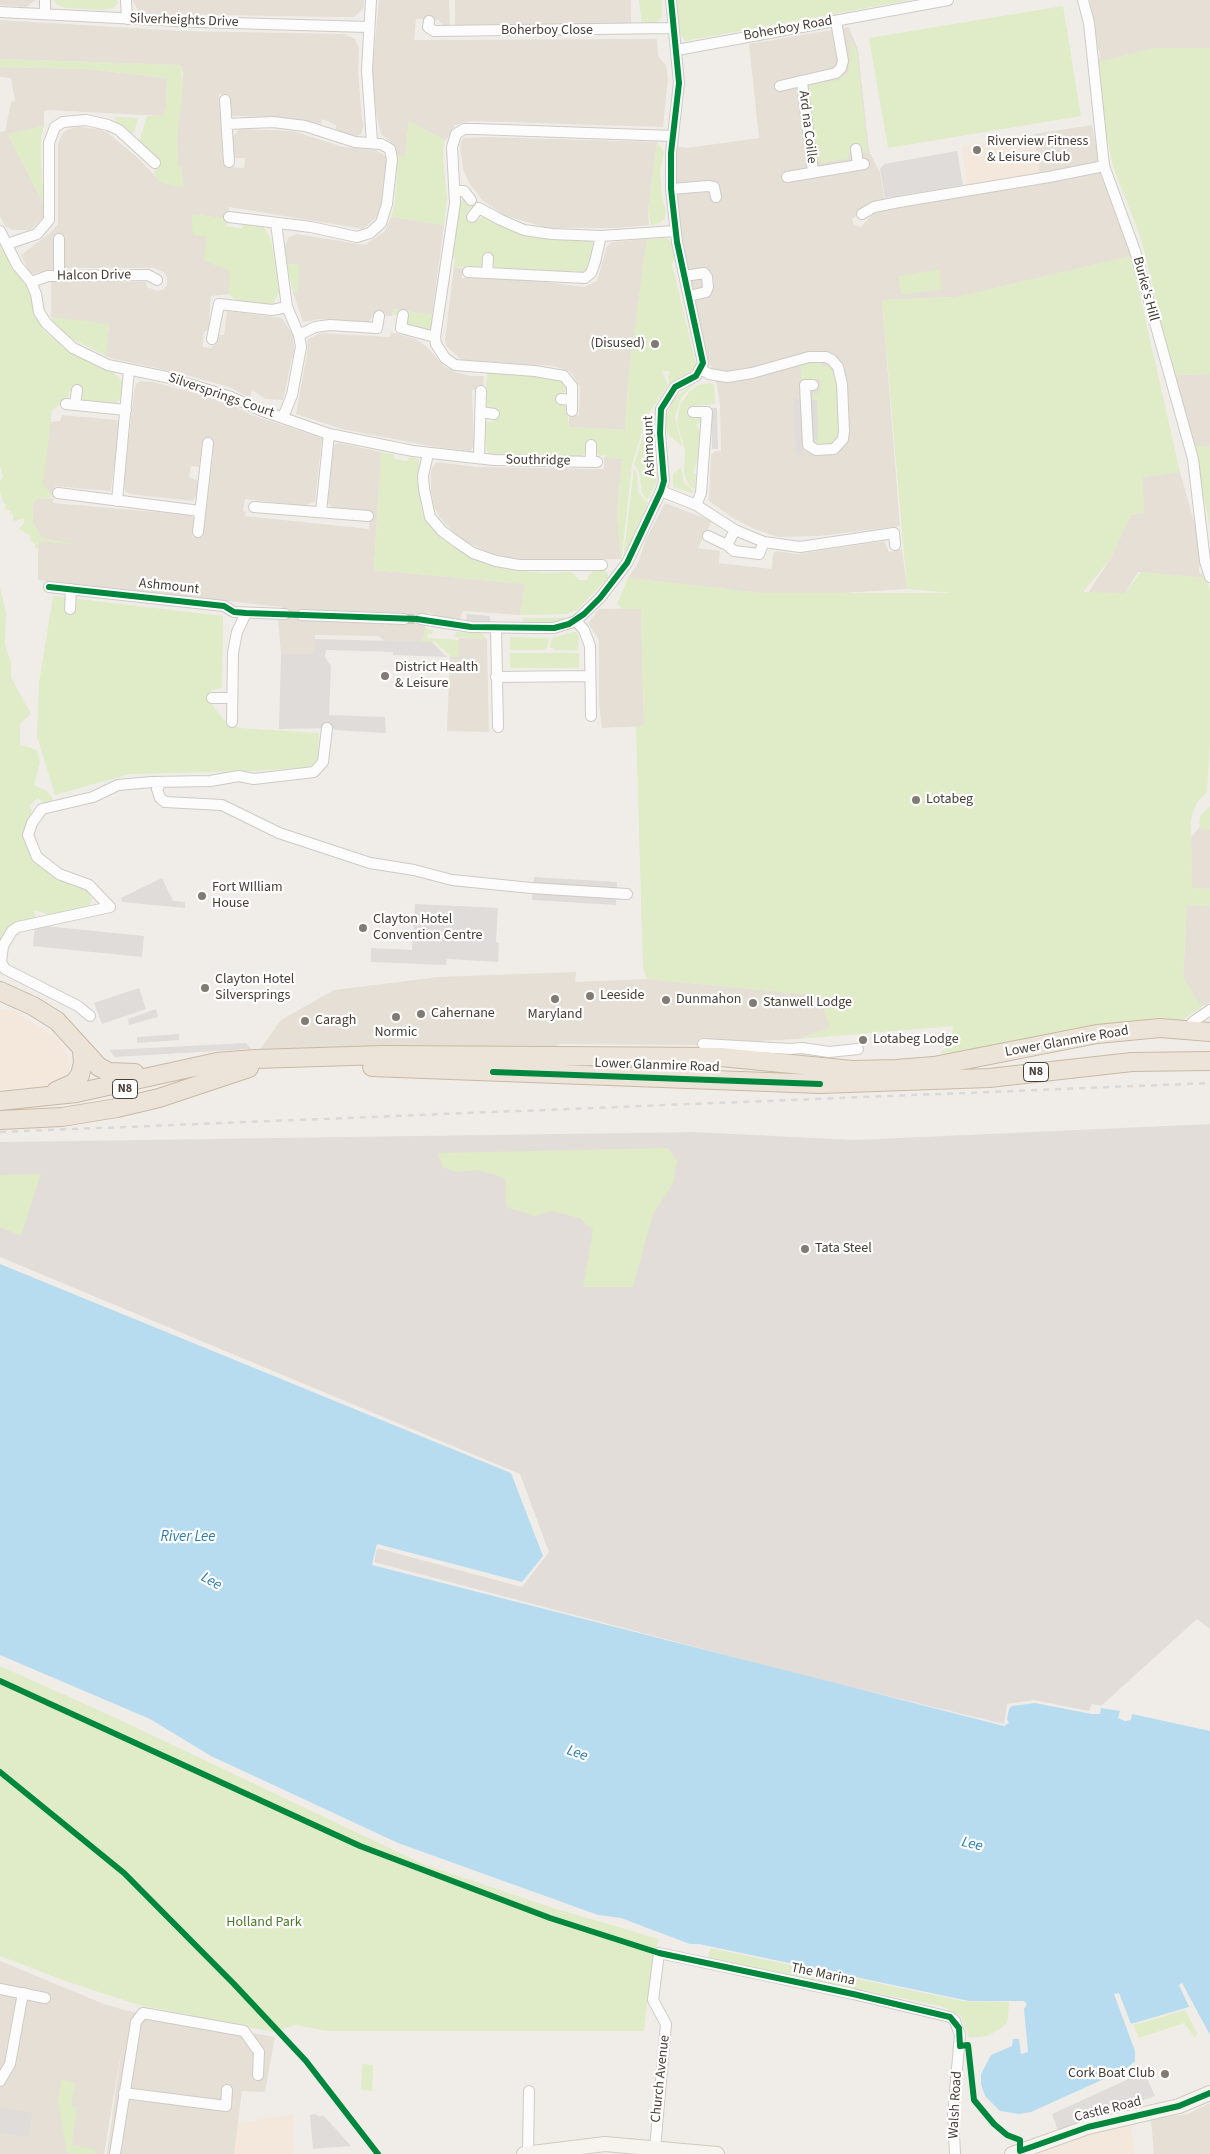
<!DOCTYPE html>
<style>
body{margin:0}
canvas{display:block;background:#f0ede9}
</style>
<canvas width="1210" height="2154"></canvas>
<script>
const c = document.querySelector('canvas').getContext('2d');
c.lineJoin = 'round';
function fill(path, color) { c.fillStyle = color; c.fill(path, 'evenodd'); }
const shape = rows => new Path2D(rows.map(r => 'M' + r).join(''));
function strokePath(path, color, width, dash) { c.strokeStyle = color; c.lineWidth = width; c.lineCap = dash ? 'butt' : 'round'; c.setLineDash(dash || []); c.stroke(path); }
function write(font, color, halo, rows, align = 'center') {
  c.font = font + ' "Source Sans 3",sans-serif'; c.lineWidth = 4.5; c.setLineDash([]); c.textBaseline = 'middle'; c.strokeStyle = halo; c.fillStyle = color; for (const [text, x, y, turn = 0] of rows) {
    c.save(); c.translate(x, y); c.rotate((+turn || 0) * Math.PI / 180); c.textAlign = isNaN(turn) ? turn : align; if (halo) c.strokeText(text, 0, 0); c.fillText(text, 0, 0); c.restore();
  }
}
const residential = shape([
 [0,0,36,0,26,7,0,5],
 [133,0,364,0,363,9,354,17,333,17,159,14,138,11],
 [379,0,449,0,450,26,444,26,438,20,416,19,414,40,657,39,658,56,666,65,668,78,663,127,470,121,455,125,446,141,409,121,405,157,398,156,393,144,381,134,376,113,372,73],
 [455,0,631,0,631,24,455,25],
 [1090,0,1210,0,1210,48,1154,48,1099,62,1100,52,1098,49],
 [0,20,182,31,345,34,355,39,359,48,358,70,362,119,364,125,361,134,357,136,343,133,336,130,336,125,322,119,321,124,278,117,232,116,229,112,229,94,219,94,223,162,227,167,244,168,245,158,234,158,233,137,239,129,293,131,343,147,376,150,387,157,381,206,377,217,363,229,229,207,228,219,191,214,207,237,213,264,231,271,229,294,211,296,209,321,212,321,209,330,205,331,203,335,203,347,211,348,216,343,218,335,224,335,227,311,282,318,293,335,295,358,292,358,283,400,265,399,252,390,250,398,229,387,179,373,114,359,106,356,109,325,51,317,51,282,146,282,147,287,158,291,164,289,167,285,167,277,164,272,154,268,61,268,30,274,21,255,50,233,58,224,58,143,63,133,69,129,78,127,99,129,108,133,138,158,162,183,178,167,177,140,183,74,181,65,0,59],
 [849,27,858,50,869,151,880,173,885,201,866,208,852,219,854,225,861,227,873,214,892,208,1044,184,1100,171,1131,256,957,297,882,300,900,526,819,536,778,537,752,528,733,518,709,501,711,455,715,451,721,451,720,407,717,384,703,344,677,216,674,146,687,148,759,138,749,44],
 [0,67,88,69,165,78,167,78,166,107,163,116,48,110,44,111,44,126,8,134,41,199,44,211,43,217,35,226,29,230,12,230,5,226,0,216,0,132,5,131,11,102,15,101,11,78,0,77],
 [1092,125,1099,162,1040,176,1034,134],
 [489,137,657,142,648,211,649,225,619,228,547,228,504,215,482,200,469,183,463,169,460,144,463,138],
 [391,217,444,225,432,315,393,309,392,316,373,315,369,322,319,319,303,322,293,292,298,292,299,265,287,264,285,246,288,238,296,234,365,245,385,231],
 [647,239,629,371,625,430,569,427,569,415,579,415,580,387,571,372,554,366,462,360,446,346,445,339,454,267,463,269,462,278,523,279,584,287,597,281,607,246,613,242],
 [391,332,416,339,428,348,445,367,455,372,471,376,484,376,483,390,472,390,474,446,470,451,435,447,342,429,296,414,307,354,308,339,321,333,390,337],
 [1210,374,1210,446,1192,446,1170,375],
 [140,381,153,382,222,400,252,415,322,438,315,502,303,506,245,499,243,511,246,512,245,516,369,529,370,514,334,508,328,503,333,448,335,444,340,443,381,452,374,570,525,584,520,615,463,611,460,619,441,618,428,612,423,642,385,641,378,636,315,635,315,654,281,654,278,619,282,607,38,580,38,541,72,544,42,538,33,522,32,505,37,499,53,498,53,495,42,485,44,464,50,422,60,421,62,415,117,420,119,425,111,490,109,491,55,486,53,503,192,515,194,523,192,537,203,537,213,455,201,453,199,467,191,466,189,477,198,481,196,495,193,501,129,494,125,491,124,481,134,392,136,384],
 [604,457,622,459,617,514,621,559,527,560,505,557,485,551,458,537,441,519,434,507,431,490,431,471,436,462,476,467,604,469],
 [1180,472,1205,561,1199,567,1199,572,1206,578,1138,572,1125,593,1088,593,1111,558,1131,515,1144,513,1142,477],
 [665,503,712,521,698,548,720,551,719,563,772,569,773,553,776,551,797,554,884,541,889,552,902,549,907,589,843,593,761,593,628,578,638,563,646,539],
 [641,608,644,726,602,728,599,703,599,640,588,623,599,609],
 [459,638,487,639,489,732,447,731,450,656,459,657],
 [1199,828,1210,830,1210,889,1192,888,1191,837],
 [1187,905,1210,906,1210,1003,1203,1006,1199,1003,1183,978],
 [576,972,575,982,647,979,814,995,820,999,830,1027,799,1039,756,1041,751,1044,699,1038,698,1045,561,1044,552,1047,258,1052,281,1020,334,990,438,977],
 [0,1961,104,2004,128,2011,275,2037,265,2092,242,2091,234,2154,107,2154,122,2047,104,2154,0,2154],
 [1210,2103,1210,2154,1154,2154,1151,2119,1188,2114]
]);
const commercial = shape([
 [1034,134,1040,176,967,185,962,146],
 [0,1009,14,1011,57,1038,68,1057,69,1073,54,1084,32,1088,0,1089],
 [293,2114,294,2154,234,2154,238,2123],
 [1131,2121,1135,2154,1035,2154,1035,2152,1069,2138]
]);
const industrial = shape([
 [1210,1124,1210,1629,1197,1619,1101,1706,1092,1704,1089,1711,1034,1700,1007,1704,1004,1724,809,1677,374,1562,377,1548,522,1587,549,1552,520,1474,0,1257,0,1142,695,1132,855,1140]
]);
const green = shape([
 [54,0,117,0,118,3,113,8,105,10,66,8,57,5],
 [639,0,662,0,662,16,657,23,642,24],
 [677,0,911,0,685,41,679,32],
 [1063,6,1081,116,888,148,869,38],
 [851,39,857,51,868,153,861,152,859,145,852,146,848,159,821,163,817,160,807,89,810,85,838,80,848,73],
 [1154,48,1210,48,1210,374,1170,375,1155,296,1141,238,1113,166,1105,129,1099,62],
 [0,59,181,65,183,91,177,140,178,167,182,167,184,188,162,183,154,175,156,158,139,142,147,116,163,116,166,107,167,78,88,69,0,67],
 [115,117,138,118,134,132,129,135,116,122],
 [409,121,444,140,443,157,447,199,444,225,391,217,395,204,398,156,405,156],
 [44,126,41,137,41,160,44,211,41,199,8,134],
 [657,142,664,152,660,172,662,198,666,211,665,218,660,223,651,226,648,211],
 [475,197,478,201,466,213,477,221,484,216,500,225,525,235,591,241,595,246,586,273,577,275,496,268,491,264,476,269,454,267,455,258,452,257,459,204,463,200],
 [191,214,228,219,227,226,242,229,243,223,263,226,271,239,280,291,273,304,237,301,229,294,230,271,203,260,207,237,193,235],
 [667,238,671,242,675,258,672,264,696,364,691,371,669,384,668,377,670,371,662,371,668,385,647,416,632,464,621,564,617,514,622,459,605,458,605,455,599,456,594,448,586,448,585,453,578,458,489,454,486,448,484,427,487,422,493,421,493,408,485,405,487,373,547,376,562,380,568,386,565,392,561,393,561,402,567,408,569,427,625,430,629,371,647,239],
 [0,243,16,272,29,289,42,329,68,351,98,367,114,373,123,382,122,396,116,404,80,401,77,393,69,392,67,400,52,410,43,485,53,495,53,497,37,499,32,505,33,522,42,538,81,545,39,541,38,549,35,548,35,544,30,540,32,537,19,529,25,522,23,519,13,521,13,514,9,515,12,511,5,509,6,504,3,502,0,492,0,481,3,477,0,465],
 [1131,256,1180,472,1143,477,1144,513,1131,515,1111,558,1083,592,1125,593,1141,572,1206,578,1210,590,1210,743,1207,792,1197,802,1191,819,1192,888,1210,889,1210,906,1187,905,1183,978,1198,1001,1203,1006,1182,1020,939,1054,950,1045,953,1026,799,1039,830,1027,820,1000,814,995,647,979,643,968,636,726,644,725,641,609,623,609,617,604,628,578,761,593,952,593,907,589,882,300,957,297],
 [287,264,300,265,298,292,293,292],
 [939,269,942,289,901,295,898,276],
 [393,309,432,315,431,330,426,331,409,326,407,323,408,316,393,315],
 [51,317,88,321,109,325,106,356,69,337,58,329],
 [821,362,821,365,828,367,829,364,836,374,840,432,836,444,817,446,812,443,812,440,818,440,817,401,810,400,813,395,820,392,820,379,801,380,801,369,797,365],
 [695,383,681,398,675,417,682,446,667,434,665,419,674,398],
 [710,383,714,385,715,404,692,406,693,417,699,417,703,423,696,424,703,440,693,474,696,474,695,489,690,487,684,474,685,450,677,423,680,405,689,392,698,385],
 [652,414,653,436,644,451,646,463,658,474,656,484,647,500,642,493,639,471,634,465,647,422],
 [1192,446,1210,446,1210,526],
 [381,452,394,454,394,459,407,461,409,457,419,459,420,498,423,514,442,539,472,558,504,569,543,573,571,572,579,580,587,580,588,576,593,571,605,570,609,577,577,610,567,614,520,615,525,584,374,570],
 [681,467,684,483,694,491,692,493,673,487,673,474],
 [634,468,637,474,638,492,648,503,623,560],
 [0,587,6,613,5,644,11,663,11,677,31,714,20,724,20,745,37,750,40,763,34,785,47,791,53,799,46,806,38,798,29,806,32,810,29,821,35,861,88,888,92,900,88,908,50,915,34,910,36,918,12,926,0,948],
 [53,596,223,616,222,688,211,690,213,706,224,720,240,728,319,733,318,760,309,767,254,771,130,774,55,795,37,736,39,683],
 [523,618,564,618,564,620,554,624,523,624],
 [425,628,433,630,432,634,428,634,427,638,459,640,459,657,450,656,435,642,423,642],
 [456,632,481,633,487,639,455,637],
 [572,632,576,632,579,637,578,651,555,650,550,647,552,638],
 [510,637,549,638,547,648,543,650,510,650],
 [510,653,579,653,579,668,510,668],
 [1210,806,1210,830,1199,828,1200,816],
 [668,1148,677,1160,673,1184,653,1214,633,1287,583,1287,593,1230,579,1218,552,1211,535,1216,506,1207,505,1178,478,1170,457,1172,442,1167,438,1153],
 [41,1174,21,1236,0,1227,0,1175],
 [0,1666,118,1719,423,1864,550,1907,659,1939,652,1961,644,2031,327,2031,295,2025,273,2032,139,2005,68,1982,0,1956],
 [710,1948,962,2001,1009,2002,1008,2017,1007,2023,1000,2029,987,2036,969,2038,961,2017,944,2007,708,1958],
 [1185,2010,1197,2033,1195,2038,1184,2023,1139,2038,1134,2025],
 [362,2064,373,2065,372,2091,361,2090],
 [61,2079,76,2083,71,2106,77,2108,72,2145,96,2150,95,2154,69,2154,67,2152,58,2104]
]);
const parking = shape([
 [957,151,963,185,885,198,880,169,884,164],
 [794,399,801,399,803,455,796,455],
 [810,400,817,400,818,441,812,440],
 [711,408,717,408,718,449,712,449],
 [467,614,490,616,490,623,466,622],
 [315,639,432,642,447,657,393,655,393,652,326,650,325,657,331,666,329,715,385,717,386,733,335,730,333,728,279,729,281,654,315,654],
 [534,877,617,882,616,905,532,900],
 [162,878,173,901,185,902,185,908,122,902,121,898],
 [415,904,498,908,496,942,499,943,498,962,447,959,446,965,371,962,371,948,412,950],
 [35,925,144,936,142,957,33,946],
 [139,988,146,1009,102,1024,94,1003],
 [156,1009,158,1017,129,1025,128,1019],
 [179,1034,179,1040,137,1043,137,1037],
 [246,1043,251,1049,114,1057,110,1050],
 [1144,2072,1155,2096,1058,2131,1052,2114],
 [0,2108,32,2113,28,2137,0,2132],
 [315,2114,320,2117,323,2115,351,2146,313,2149,310,2115]
]);
const water = shape([
 [0,1264,511,1473,543,1556,522,1582,377,1544,372,1565,1004,1726,1009,1723,1007,1719,1009,1709,1012,1706,1035,1703,1092,1714,1100,1714,1101,1708,1120,1711,1118,1718,1125,1721,1131,1720,1132,1714,1210,1731,1210,2035,1182,1983,1179,1985,1189,2007,1131,2024,1119,1993,1114,1994,1135,2051,1135,2061,1126,2069,1031,2112,1019,2114,1000,2111,985,2096,981,2084,981,2074,991,2055,1012,2046,1013,2039,1019,2039,1021,2054,1028,2052,1024,2009,1027,2004,1024,2001,969,2001,699,1944,690,1944,621,1918,598,1915,398,1843,211,1756,150,1719,0,1655]
]);
const streetTunnel = shape([
 [404,619,421,619]
]);
const street = shape([
 [126,0,127,19],
 [371,0,367,70,372,142],
 [1083,0,1089,23,1104,166,1135,251,1193,459,1205,561,1210,577],
 [0,12,198,22,368,27],
 [45,14,45,0],
 [429,21,428,27,434,31,673,28],
 [677,50,948,0],
 [802,82,813,172],
 [780,86,836,73,841,68,843,61,836,21],
 [225,100,229,162],
 [227,124,273,122,305,126,355,142,381,144,390,149,392,159,387,204,381,223,370,233,357,237,311,227,229,217],
 [856,149,858,165],
 [787,177,864,164],
 [671,189,708,186,714,187,716,197],
 [455,191,464,191,471,200],
 [862,214,874,207,899,202,1049,177,1104,166],
 [472,217,479,208,501,220,524,230,552,234,601,236,675,231],
 [276,223,287,307,299,335,301,347,292,395,283,417],
 [0,231,17,265,31,282,36,294,39,312,46,323,73,348,108,365,166,377,231,397,260,410,329,434,413,451,494,460,597,462],
 [7,244,37,234,49,220,49,143,55,127,63,122,86,120,108,125,119,130,155,163],
 [468,272,585,278,591,273,595,262,601,236],
 [487,273,488,258],
 [59,276,59,239],
 [685,276,704,273,707,277,708,287,706,292,689,296],
 [31,282,48,276,59,276,148,275,157,280],
 [403,315,401,328,435,337],
 [299,335,315,327,330,325,377,328,379,316],
 [212,339,219,304,272,310,287,307],
 [701,369,709,374,727,377,752,373,809,357,826,357,832,360,838,367,842,384,844,431,843,439,834,449,816,450,808,445,805,385,813,385],
 [561,399,572,400],
 [66,404,126,410],
 [75,404,77,390],
 [572,411,572,386,564,376,535,371,455,365,445,358,436,344,435,337,455,203,452,147,456,134,464,129,475,129,673,136],
 [481,412,494,414],
 [693,412,707,412,701,493,696,505],
 [428,454,423,476,424,489,430,517,442,531,457,542,473,553,496,561,519,565,602,565],
 [479,458,481,391],
 [591,461,591,445],
 [661,491,696,505,735,530,764,542,800,547,894,533,895,545],
 [58,493,200,511],
 [117,501,129,370],
 [254,507,368,516],
 [321,512,329,434],
 [735,530,727,545,734,551,759,554,764,542],
 [198,532,208,443],
 [708,536,727,545],
 [49,587,224,606,234,612,285,614],
 [70,609,71,589],
 [302,615,404,619],
 [421,619,471,627,534,628,554,628,576,621,600,598,627,563,661,491,664,481,660,433,661,409,675,387,696,376,703,363,677,242,671,189,671,153,679,83,671,0],
 [576,621,584,630,590,646,591,716],
 [496,628,498,727],
 [496,677,589,676],
 [212,698,232,698],
 [232,722,233,653,237,632,246,613],
 [161,782,157,789,160,798,165,802,222,805,279,833,370,863,414,870,452,880,531,888,627,894],
 [90,1016,78,1006,5,969,1,962,3,946,12,931,18,927,110,907,89,885,59,874,37,857,28,835,32,823,42,809,93,797,118,785,152,782,210,781,239,776,254,779,314,772,323,762,327,728],
 [1189,1030,1190,1025,1194,1021,1210,1010],
 [703,1044,791,1049,802,1048,829,1052,858,1049],
 [0,1989,45,1998],
 [0,2081,10,2064,23,1993],
 [124,2093,226,2106,227,2090],
 [655,2149,666,2024,653,2000,659,1953,853,1994,950,2017,955,2021,960,2035,953,2115,955,2154],
 [528,2153,529,2091],
 [115,2154,136,2022,143,2013,244,2031,259,2052,258,2075]
]);
const secondary = shape([
 [524,2154,605,2144,717,2154],
 [1012,2154,1088,2127,1179,2106,1210,2093]
]);
const highway = shape([
 [0,991,33,1006,57,1021,99,1067,109,1072,135,1073],
 [372,1067,820,1084,989,1078,1132,1062,1210,1061],
 [56,1091,74,1083,80,1075,83,1063,82,1051],
 [0,1101,76,1093,217,1062,255,1059,383,1055,721,1057,852,1070,896,1069,934,1066,1097,1034,1160,1028,1210,1032],
 [0,1120,62,1117,117,1108,159,1098,249,1068]
]);
const rail = shape([
 [0,1132,1210,1083]
]);
const cycleway = shape([
 [49,587,224,606,234,612,246,613,417,619,471,627,554,628,569,624,584,614,600,598,627,563,661,491,664,481,660,433,661,409,675,387,696,376,703,363,677,242,671,189,671,153,679,83,671,0],
 [493,1072,820,1084],
 [0,1681,360,1846,550,1918,659,1953,853,1994,950,2017,959,2028,960,2046,968,2045,974,2100,994,2124,1007,2135,1020,2140,1020,2151,1088,2127,1179,2106,1210,2093],
 [0,1772,124,1873,234,1984,306,2061,378,2154]
]);
const markers = [
 [977,150,5,"#827b74"],
 [655,344,5,"#827b74"],
 [385,676,5,"#827b74"],
 [916,800,5,"#827b74"],
 [202,896,5,"#827b74"],
 [363,928,5,"#827b74"],
 [205,988,5,"#827b74"],
 [590,996,5,"#827b74"],
 [555,999,5,"#827b74"],
 [666,1000,5,"#827b74"],
 [753,1003,5,"#827b74"],
 [421,1014,5,"#827b74"],
 [396,1017,5,"#827b74"],
 [305,1021,5,"#827b74"],
 [863,1040,5,"#827b74"],
 [805,1249,5,"#827b74"],
 [1165,2074,5,"#827b74"]
];
const shields = [
 [1036,1072,25],
 [125,1089,25]
];
const shieldNames = [
 ["N8",1036,1072],
 ["N8",125,1089]
];
const streetNames = [
 ["Silverheights Drive",184,21,2],
 ["Boherboy Road",788,29,-10],
 ["Boherboy Close",547,31],
 ["Ard na Coille",807,127,83],
 ["Halcon Drive",94,276,-1],
 ["Burke's Hill",1145,289,75],
 ["Silversprings Court",221,396,19],
 ["Ashmount",650,446,-92],
 ["Southridge",538,461,1],
 ["Ashmount",169,587,6],
 ["Lower Glanmire Road",1067,1042,-10],
 ["Lower Glanmire Road",657,1066,2],
 ["The Marina",823,1975,12],
 ["Church Avenue",661,2079,-84],
 ["Walsh Road",956,2105,-87],
 ["Castle Road",1108,2110,-14]
];
const poiNames = [
 ["Riverview Fitness",987,142],
 ["& Leisure Club",987,158],
 ["(Disused)",645,344,"right"],
 ["District Health",395,668],
 ["& Leisure",395,684],
 ["Lotabeg",926,800],
 ["Fort WIlliam",212,888],
 ["House",212,904],
 ["Clayton Hotel",373,920],
 ["Convention Centre",373,936],
 ["Clayton Hotel",215,980],
 ["Silversprings",215,996],
 ["Leeside",600,996],
 ["Dunmahon",676,1000],
 ["Stanwell Lodge",763,1003],
 ["Cahernane",431,1014],
 ["Maryland",555,1015,"center"],
 ["Caragh",315,1021],
 ["Normic",396,1033,"center"],
 ["Lotabeg Lodge",873,1040],
 ["Tata Steel",815,1249],
 ["Cork Boat Club",1155,2074,"right"]
];
const parkNames = [
 ["Holland Park",264,1923]
];
const waterNames = [
 ["River Lee",188,1538],
 ["Lee",211,1582,29],
 ["Lee",577,1754,19],
 ["Lee",972,1845,13]
];
fill(residential, '#e5dfd6');
fill(commercial, '#f3e8db');
fill(industrial, '#e2ddd8');
fill(green, '#e0ebc8');
fill(parking, '#dfdcd9');
fill(water, '#b7dcf0');
strokePath(streetTunnel, '#cecac5', 10, [10, 5]);
strokePath(street, '#cecbc6', 12);
strokePath(secondary, '#d0cac0', 16);
strokePath(highway, '#c9b9a3', 20);
strokePath(street, '#fdfcfc', 10);
strokePath(secondary, '#f6f4ee', 14);
strokePath(highway, '#ece4d8', 18);
strokePath(rail, '#d9d9d8', 2.5, [6, 6]);
strokePath(cycleway, '#00873e', 6);
for (const [x, y, r, color] of markers) { const dot = new Path2D(); dot.arc(x, y, r, 0, 2 * Math.PI); c.fillStyle = color; c.fill(dot); strokePath(dot, '#fff', 2); }
for (const [x, y, w] of shields) { const box = new Path2D(); box.roundRect(x - w / 2, y - 9.5, w, 19, 4); c.fillStyle = '#fff'; c.fill(box); strokePath(box, '#463e35', 1); }
write('bold 12px', '#463e35', null, shieldNames);
write('14px', '#463e35', '#fff', streetNames);
write('14px', '#463e35', '#fff', poiNames, 'left');
write('14px', '#4b7a26', '#fff', parkNames);
write('italic 15px', '#297dae', '#fff', waterNames);
</script>
